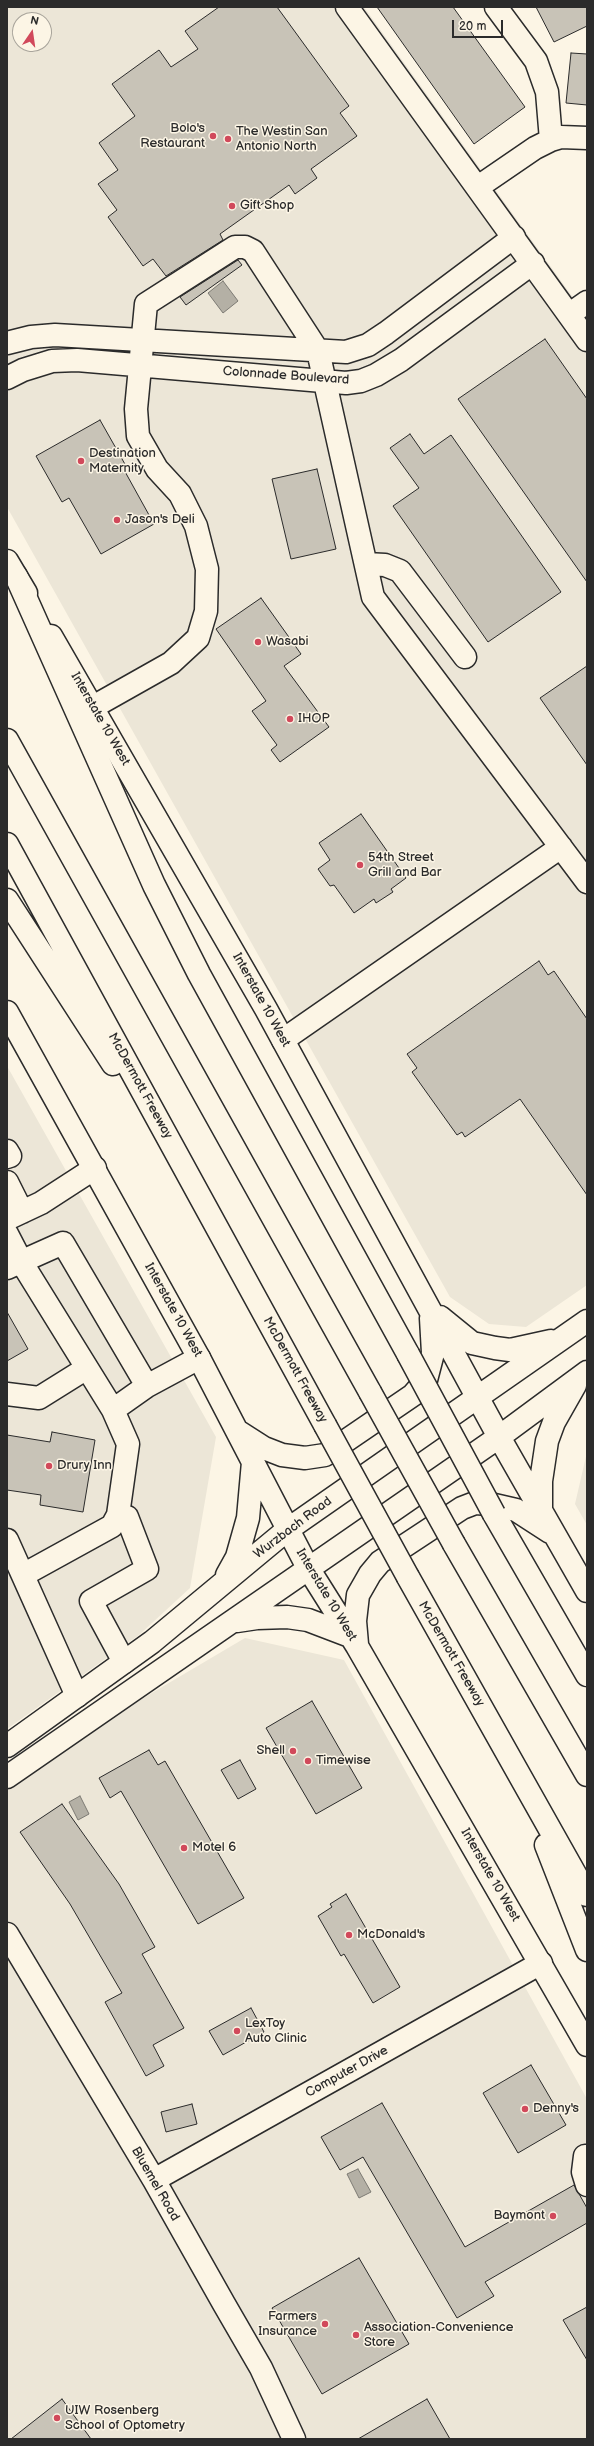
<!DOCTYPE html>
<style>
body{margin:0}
#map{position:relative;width:594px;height:2446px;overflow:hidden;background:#fcf5e5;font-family:"Balsamiq Sans",sans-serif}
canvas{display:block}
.frame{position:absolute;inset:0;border:8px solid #2b2b2b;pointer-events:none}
.north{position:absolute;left:12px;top:12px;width:40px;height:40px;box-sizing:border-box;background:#fcf5e5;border:1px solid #a8a49b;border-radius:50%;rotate:13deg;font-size:11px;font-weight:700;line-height:16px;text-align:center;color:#2b2b2b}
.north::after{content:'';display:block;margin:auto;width:14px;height:18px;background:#d1495b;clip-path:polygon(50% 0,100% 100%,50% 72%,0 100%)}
.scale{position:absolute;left:452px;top:20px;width:51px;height:18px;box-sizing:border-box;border:2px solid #2b2b2b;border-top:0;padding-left:5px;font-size:12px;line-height:14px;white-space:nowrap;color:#2b2b2b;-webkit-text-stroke:3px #fcf5e5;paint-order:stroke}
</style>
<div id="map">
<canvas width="594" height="2446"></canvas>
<div class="frame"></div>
<div class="north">N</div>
<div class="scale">20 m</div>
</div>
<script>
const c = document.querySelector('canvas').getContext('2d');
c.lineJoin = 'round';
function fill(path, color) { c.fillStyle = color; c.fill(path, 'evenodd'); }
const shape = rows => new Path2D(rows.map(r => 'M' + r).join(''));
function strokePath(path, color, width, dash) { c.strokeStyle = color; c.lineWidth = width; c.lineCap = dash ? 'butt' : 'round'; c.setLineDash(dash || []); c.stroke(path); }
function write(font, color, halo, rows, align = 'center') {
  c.font = font + ' "Balsamiq Sans",sans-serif'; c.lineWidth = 3; c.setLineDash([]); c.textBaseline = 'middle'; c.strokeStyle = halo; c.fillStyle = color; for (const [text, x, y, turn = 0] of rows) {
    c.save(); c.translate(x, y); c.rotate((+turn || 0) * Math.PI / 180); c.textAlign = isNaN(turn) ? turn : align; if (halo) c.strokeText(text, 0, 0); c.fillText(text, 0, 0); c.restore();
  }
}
const built = shape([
 [7,7,364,7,587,317,587,1285,526,1327,489,1324,450,1297,7,507],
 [20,20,44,20,44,44,20,44],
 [7,1066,216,1437,190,1588,139,1635,7,1729],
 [587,1452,587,1525,575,1504],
 [245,1638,344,1660,587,2099,587,2439,7,2439,7,1790,96,1726]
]);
const water = shape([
 [223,281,238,301,223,313,208,293,223,281],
 [80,1796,89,1814,78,1820,69,1802,80,1796],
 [358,2169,371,2192,359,2198,347,2174,358,2169]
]);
const building = shape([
 [219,7,277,7,349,106,340,113,357,136,311,169,317,178,295,194,289,185,220,234,223,240,166,276,153,259,143,266,108,217,117,210,98,184,118,170,99,143,135,116,112,84,159,50,171,67,198,49,185,31,219,7],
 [377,7,453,7,525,107,474,144,377,7],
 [536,7,587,7,587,26,554,42,536,7],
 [571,53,587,54,587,105,566,103,571,53],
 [238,260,242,265,186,305,180,297,238,260],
 [545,339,587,399,587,582,458,399,545,339],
 [100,420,126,466,123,468,154,524,101,554,69,498,62,502,36,456,100,420],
 [410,434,424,454,451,435,561,592,488,642,393,506,419,488,390,448,410,434],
 [317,469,336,549,291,559,272,479,317,469],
 [261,598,301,654,284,666,329,727,280,762,271,750,277,745,252,711,266,701,216,629,261,598],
 [587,666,587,765,540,698,587,666],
 [361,814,406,878,391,889,393,892,376,903,374,899,354,913,334,885,330,886,318,869,330,860,319,843,361,814],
 [539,961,548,975,554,971,587,1019,587,1195,520,1099,465,1137,462,1132,457,1135,412,1072,417,1068,407,1054,539,961],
 [7,1312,28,1349,7,1361,7,1312],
 [52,1432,95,1440,83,1512,40,1505,41,1495,7,1490,7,1435,50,1442,52,1432],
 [312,1701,362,1788,316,1814,266,1728,312,1701],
 [149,1750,158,1765,165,1761,244,1898,198,1924,121,1791,110,1798,99,1778,149,1750],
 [240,1760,256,1789,238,1799,221,1770,240,1760],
 [62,1804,119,1884,155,1947,142,1954,184,2028,153,2045,164,2066,146,2076,105,2002,122,1993,70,1904,20,1832,62,1804],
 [346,1894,400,1987,373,2003,344,1954,341,1956,318,1916,332,1907,330,1904,346,1894],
 [251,2008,264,2032,223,2055,209,2031,251,2008],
 [531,2065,566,2125,518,2153,483,2093,531,2065],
 [382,2103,465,2247,574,2185,587,2208,587,2223,485,2282,494,2296,457,2318,363,2157,340,2170,321,2137,382,2103],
 [192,2104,197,2124,166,2132,161,2112,192,2104],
 [359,2258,409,2344,322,2394,272,2308,359,2258],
 [587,2307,587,2360,563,2320,587,2307],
 [62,2399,91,2439,11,2439,62,2399],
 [427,2399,450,2439,358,2439,427,2399]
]);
const minor = shape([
 [347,7,587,340],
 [496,7,536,61,547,92,551,140],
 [478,187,535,148,551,140,561,137,587,138],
 [570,314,587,302],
 [7,343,31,337,55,335,346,352,368,345,386,333,514,237],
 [7,378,23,370,52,361,77,360,346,383,361,381,376,375,401,360,533,263],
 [366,564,385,565,400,571,465,657],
 [93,707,171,663,198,638,206,611,207,569,196,526,180,494,157,469,138,436,136,409,146,304,235,247,245,247,253,251,318,351,373,597,587,882],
 [283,1040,561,847],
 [7,1151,10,1156,7,1157],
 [7,1182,22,1212],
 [7,1219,41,1203,95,1168],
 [7,1234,22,1263,113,1410,128,1444,118,1515,112,1526,23,1575],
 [7,1268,63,1243,147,1386],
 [7,1394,39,1398,87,1368],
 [113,1410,147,1386,199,1358],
 [118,1515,127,1517,147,1569,91,1601,124,1662],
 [7,1540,77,1696],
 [7,1934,154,2180,224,2304,261,2368,294,2439],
 [585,2156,583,2172,587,2185],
 [154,2180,541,1963]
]);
const major = shape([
 [7,561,26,593],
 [51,636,266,1009,499,1437,587,1591],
 [7,1012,199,1358,308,1568,357,1646,587,2045],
 [440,1317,472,1343,495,1348,510,1350,551,1341],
 [239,1432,264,1448,282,1455,305,1458,325,1455,413,1395,426,1380,433,1353,431,1318],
 [541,1510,541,1481,547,1441,554,1422,575,1385],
 [227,1575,237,1557,248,1518,253,1462],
 [237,1621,257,1618,287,1617,308,1620,350,1636],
 [357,1644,355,1621,358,1595,370,1574,380,1562,462,1508,475,1503,490,1504,516,1510,550,1532],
 [7,1746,152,1642,287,1530,587,1321],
 [7,1777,499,1437,587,1372]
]);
const highway = shape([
 [16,576,154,885,199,974,408,1354],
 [7,740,370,1392],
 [7,844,325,1425],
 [7,900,113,1064],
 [494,1514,587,1675],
 [454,1544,587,1775],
 [408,1577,587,1895],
 [546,1845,587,1950]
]);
const highwayBridge = shape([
 [408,1354,494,1514],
 [370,1392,454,1544],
 [325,1425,408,1577]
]);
const markers = [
 [213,136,4,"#d1495b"],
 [228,139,4,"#d1495b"],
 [232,206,4,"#d1495b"],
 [81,461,4,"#d1495b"],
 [117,520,4,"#d1495b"],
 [258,642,4,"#d1495b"],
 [290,719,4,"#d1495b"],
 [360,865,4,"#d1495b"],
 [49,1466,4,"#d1495b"],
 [293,1751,4,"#d1495b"],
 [308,1761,4,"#d1495b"],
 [184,1848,4,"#d1495b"],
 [349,1935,4,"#d1495b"],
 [237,2031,4,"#d1495b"],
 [525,2109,4,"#d1495b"],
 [553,2216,4,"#d1495b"],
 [325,2324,4,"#d1495b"],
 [356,2335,4,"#d1495b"],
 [57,2418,4,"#d1495b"]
];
const poiNames = [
 ["Bolo's",205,129,"right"],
 ["Restaurant",205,144,"right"],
 ["The Westin San",236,132],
 ["Antonio North",236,147],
 ["Gift Shop",240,206],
 ["Destination",89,454],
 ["Maternity",89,469],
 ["Jason's Deli",125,520],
 ["Wasabi",266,642],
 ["IHOP",298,719],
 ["54th Street",368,858],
 ["Grill and Bar",368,873],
 ["Drury Inn",57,1466],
 ["Shell",285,1751,"right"],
 ["Timewise",316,1761],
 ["Motel 6",192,1848],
 ["McDonald's",357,1935],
 ["LexToy",245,2024],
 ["Auto Clinic",245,2039],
 ["Denny's",533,2109],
 ["Baymont",545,2216,"right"],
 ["Farmers",317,2317,"right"],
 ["Insurance",317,2332,"right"],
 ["Association-Convenience",364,2328],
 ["Store",364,2343],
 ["UIW Rosenberg",65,2411],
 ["School of Optometry",65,2426]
];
const streetNames = [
 ["Colonnade Boulevard",286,376,4],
 ["Interstate 10 West",100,719,60],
 ["Interstate 10 West",261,1000,61],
 ["McDermott Freeway",140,1086,61],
 ["Interstate 10 West",173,1310,61],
 ["McDermott Freeway",295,1370,61],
 ["Wurzbach Road",293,1528,-37],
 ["Interstate 10 West",326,1595,59],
 ["McDermott Freeway",451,1654,60],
 ["Interstate 10 West",490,1875,60],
 ["Computer Drive",347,2072,-29],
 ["Bluemel Road",155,2184,60]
];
fill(built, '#ece6d7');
fill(water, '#b4b0a5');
strokePath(water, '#7d7b74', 1);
fill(building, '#c8c3b7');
strokePath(building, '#2b2b2b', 1);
strokePath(minor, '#2b2b2b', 25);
strokePath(major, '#2b2b2b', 25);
strokePath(highway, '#2b2b2b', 25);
strokePath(minor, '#fcf5e5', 22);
strokePath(major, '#fcf5e5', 22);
strokePath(highway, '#fcf5e5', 22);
strokePath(highwayBridge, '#2b2b2b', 25, []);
strokePath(highwayBridge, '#fcf5e5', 22);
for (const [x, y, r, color] of markers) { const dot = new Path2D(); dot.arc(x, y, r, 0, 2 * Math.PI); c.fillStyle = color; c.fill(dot); strokePath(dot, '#fcf5e5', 1.5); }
write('13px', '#2b2b2b', '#fcf5e5', poiNames, 'left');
write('13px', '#2b2b2b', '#fcf5e5', streetNames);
</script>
